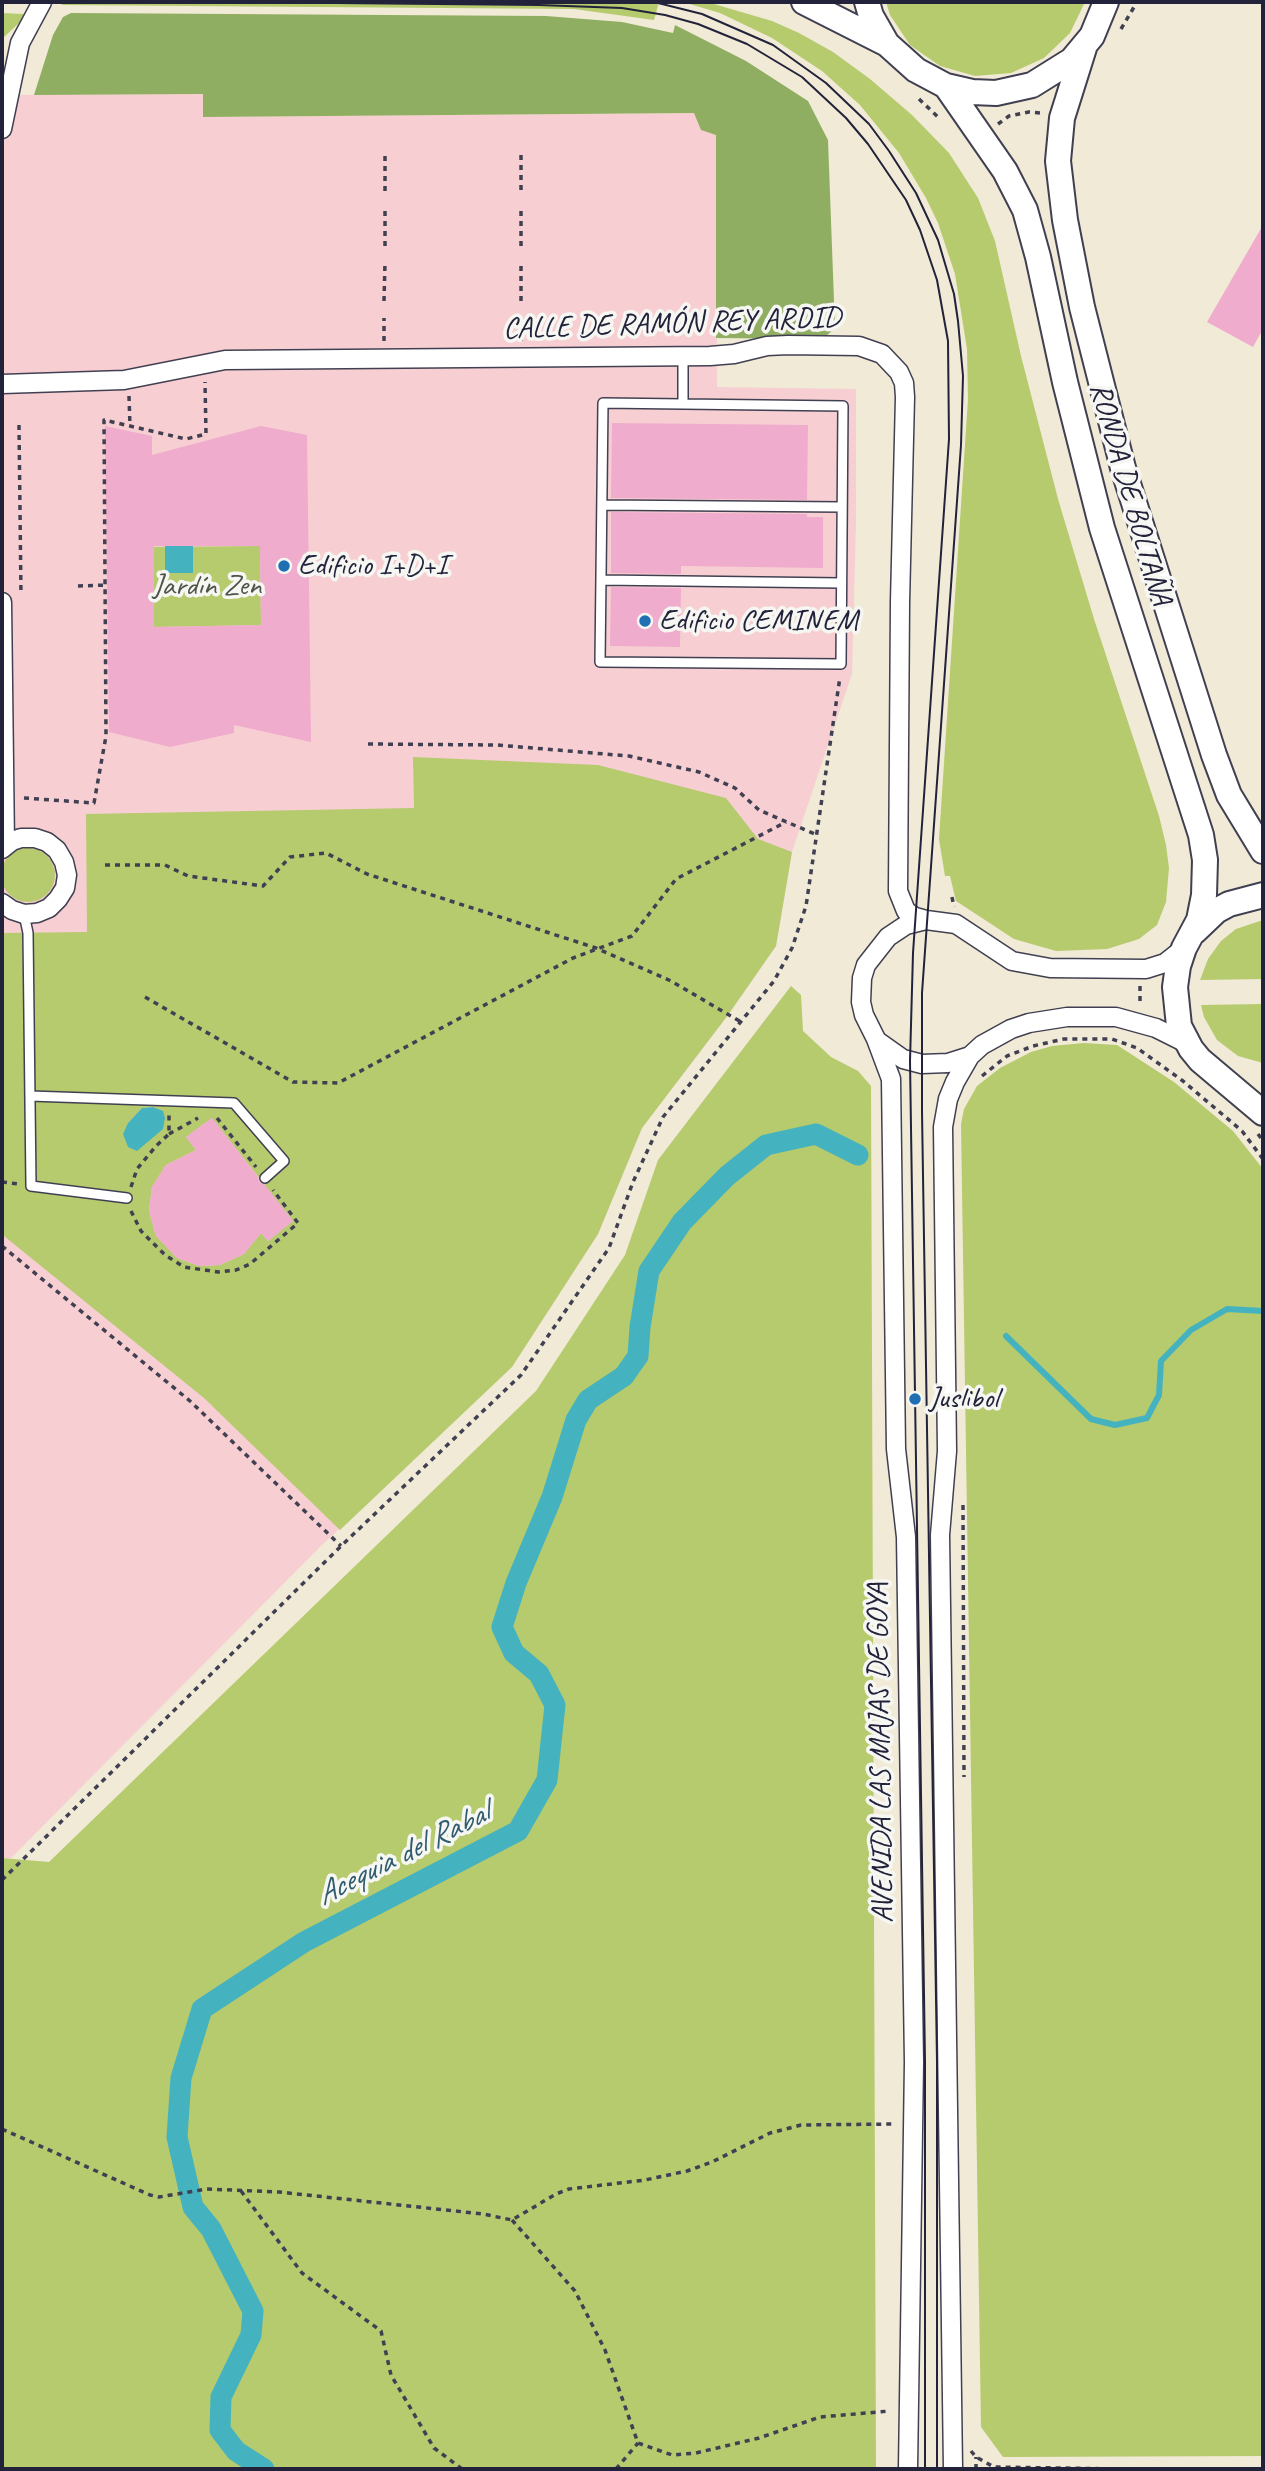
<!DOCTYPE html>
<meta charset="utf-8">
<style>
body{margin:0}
#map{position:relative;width:1265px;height:2471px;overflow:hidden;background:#f0ead6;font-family:Caveat,sans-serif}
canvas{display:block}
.frame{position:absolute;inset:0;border:4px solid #22223b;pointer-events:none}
</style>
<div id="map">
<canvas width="1265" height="2471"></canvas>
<div class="frame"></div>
</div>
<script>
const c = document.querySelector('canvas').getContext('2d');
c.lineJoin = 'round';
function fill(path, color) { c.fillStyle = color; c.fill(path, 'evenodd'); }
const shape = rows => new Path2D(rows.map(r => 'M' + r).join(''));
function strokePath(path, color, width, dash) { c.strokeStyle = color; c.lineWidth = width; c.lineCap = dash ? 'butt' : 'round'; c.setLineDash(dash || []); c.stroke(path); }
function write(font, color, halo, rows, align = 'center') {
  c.font = font + ' Caveat,sans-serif'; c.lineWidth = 7; c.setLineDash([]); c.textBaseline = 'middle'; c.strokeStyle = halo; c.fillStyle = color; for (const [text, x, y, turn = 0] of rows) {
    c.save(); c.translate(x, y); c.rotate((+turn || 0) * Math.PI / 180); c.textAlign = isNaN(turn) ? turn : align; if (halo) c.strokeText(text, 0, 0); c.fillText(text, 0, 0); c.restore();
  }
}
const built = shape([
 [203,94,204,117,695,113,716,134,717,387,856,389,856,525,852,674,792,852,776,946,728,1015,642,1128,598,1234,512,1367,321,1546,11,1858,2,1858,2,95]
]);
const green = shape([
 [65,2,659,2,654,20,574,9,61,5],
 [683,2,707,2,772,21,799,33,833,52,870,79,912,115,949,153,978,198,995,241,1021,356,1058,499,1094,619,1159,816,1166,845,1169,868,1166,902,1157,925,1139,939,1107,949,1056,951,1014,939,956,901,950,876,945,876,939,839,968,399,967,349,955,274,938,223,926,198,899,153,860,105,822,71,772,38,720,13],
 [886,2,1085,2,1070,33,1044,58,1011,73,975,76,940,66,910,45,890,15],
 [2,13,24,14,19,23,2,39],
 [260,546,261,625,154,627,154,547],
 [413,757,598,765,726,798,758,839,792,852,776,946,728,1015,642,1128,598,1234,512,1367,340,1530,204,1398,4,1236,2,933,87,932,86,814,414,808],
 [153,1107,162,1111,165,1118,128,1123,142,1108],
 [212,1118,293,1221,268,1241,261,1233,244,1254,220,1265,199,1266,177,1258,156,1236,149,1211,152,1187,166,1165,196,1150,186,1137],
 '1 875a27 27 0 1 1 54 0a27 27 0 1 1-54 0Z',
 [1263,920,1263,979,1200,980,1208,959,1221,941,1236,929],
 [791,986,801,995,803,1031,831,1057,858,1071,871,1086,876,2469,2,2469,2,1858,49,1862,536,1391,625,1255,658,1160],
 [1263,1004,1263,1063,1238,1056,1217,1040,1204,1017,1201,1005],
 [1084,1043,1117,1045,1174,1082,1233,1131,1263,1169,1263,2456,1003,2457,981,2427,961,1124,964,1109,977,1086,1000,1068,1031,1052,1052,1046]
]);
const forest = shape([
 [71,13,546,16,622,22,673,33,675,25,746,61,808,101,828,140,835,328,823,339,716,338,716,135,701,130,694,113,203,117,203,94,34,95,53,35,63,17]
]);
const water = shape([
 [165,546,193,546,193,573,165,573],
 [153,1107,163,1111,165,1118,163,1129,137,1151,128,1147,123,1134,128,1123,142,1108]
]);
const stream = shape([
 [1006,1336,1091,1419,1115,1425,1147,1418,1159,1395,1161,1361,1191,1330,1227,1309,1263,1311]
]);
const canal = shape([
 [264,2469,236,2451,220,2430,221,2397,251,2335,253,2311,211,2229,193,2207,177,2137,181,2078,202,2009,304,1942,518,1831,547,1780,555,1705,539,1674,514,1653,502,1627,516,1583,552,1497,576,1420,588,1400,624,1376,638,1356,640,1327,649,1271,682,1222,727,1176,766,1145,816,1134,858,1155]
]);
const building = shape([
 [1263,225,1263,329,1253,347,1207,322],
 [612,423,808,425,807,500,611,498],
 [105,426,152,436,152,455,261,426,307,435,311,742,234,725,234,733,170,747,109,732],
 [154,546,260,546,261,625,154,627],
 [611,512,807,514,807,517,823,517,823,568,681,566,681,574,611,573],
 [611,587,681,588,680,647,610,646],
 [212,1118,258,1177,259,1182,265,1185,293,1221,268,1241,261,1233,244,1254,220,1265,199,1266,177,1258,156,1236,149,1211,152,1187,166,1165,196,1150,186,1137]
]);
const path = shape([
 [1121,29,1137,2],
 [919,99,939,118],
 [998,124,1009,116,1029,112,1040,113],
 [521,190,521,154],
 [385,191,385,153],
 [385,246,385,208],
 [521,246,521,209],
 [384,301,385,263],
 [521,301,521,263],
 [384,341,384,318],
 [521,341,521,318],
 [129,396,130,426],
 [19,425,21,595],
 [78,586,107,585],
 [368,744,497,745,629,756,699,772,735,788,759,810,817,835],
 [24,798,94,803,106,736,104,420,186,439,206,434,205,382],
 [105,865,165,865,188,876,263,886,290,857,326,853,367,874,596,948,671,981,741,1022],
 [952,897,954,907],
 [1140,986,1140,1006],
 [145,997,293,1082,338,1083,573,958,632,936,676,879,786,822],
 [982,1076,1007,1056,1033,1046,1064,1039,1112,1039,1137,1048,1183,1081,1242,1131,1263,1159],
 [217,1118,256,1167],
 [169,1134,198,1118],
 [1258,1134,1263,1141],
 [2,1182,19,1184],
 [131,1187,137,1169,156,1146,169,1134,169,1114],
 [131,1211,141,1231,165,1255,184,1267,218,1272,236,1270,250,1264,298,1223,273,1190],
 [2,1246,190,1401,341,1546],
 [963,1505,964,1777],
 [2,1880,341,1546,521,1375,609,1248,633,1182,663,1117,774,981,792,948,806,906,840,677],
 [2,2129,150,2195,159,2197,207,2189,279,2192,483,2214,512,2220,556,2194,569,2189,645,2180,687,2171,712,2162,770,2133,801,2125,894,2124],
 [241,2191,302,2273,381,2331,391,2375,434,2448,462,2469],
 [512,2220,575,2291,605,2350,638,2443,672,2455,696,2453,759,2438,820,2417,890,2411],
 [971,2451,976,2457,994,2467,1125,2469],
 [616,2469,638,2443],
 [976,2469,976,2457]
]);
const service = shape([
 [683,357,683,404],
 [603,403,843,406,841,664,600,662,603,403],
 [602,505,842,507],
 [601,580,841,583],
 [24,914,28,933,31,1186,127,1198],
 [30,1096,234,1103,284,1161,265,1178]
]);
const minor = shape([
 [2,129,20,43,42,2],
 [2,384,124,380,225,360,710,356,734,354,767,346,788,345,859,346,882,354,899,372,904,383,905,397,900,602,898,891,906,911,915,917,926,920],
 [2,602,5,846],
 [2,849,12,841,21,838,35,838,47,842,57,850,64,862,67,875,65,888,58,899,49,908,37,913,24,914,12,910,2,903],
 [879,1042,903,1059,922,1064,948,1063,970,1056],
 [908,2469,914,2062,906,1537,896,1449,891,1079,876,1039,864,1015,861,1002,862,978,866,965,888,937,906,925,926,920,956,924,1012,961,1050,968,1146,969,1165,963,1184,948],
 [953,2469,940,1535,947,1451,943,1127,948,1099,955,1082,970,1056,982,1045,1011,1029,1029,1023,1067,1017,1116,1017,1156,1028,1182,1041,1189,1047]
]);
const secondary = shape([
 [804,2,887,44],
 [867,2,871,16,887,44,916,70,946,86,972,92,996,93,1032,85,1072,60,1092,36,1106,2],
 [1084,48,1062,118,1058,161,1065,220,1082,307,1123,468,1214,755,1229,795,1263,851],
 [946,86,1005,171,1025,210,1038,257,1065,382,1102,528,1201,835,1205,860,1204,895,1199,920,1184,948,1178,966,1175,987,1179,1026,1191,1049,1200,1060,1263,1113],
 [1195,931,1216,911,1229,904,1263,895]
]);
const tram = shape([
 [234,2,539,5,622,8,665,15,698,24,747,44,802,77,846,118,868,144,906,200,920,230,937,280,948,341,949,439,913,953,910,1061,925,2062,925,2469],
 [654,2,702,14,773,45,826,83,869,124,889,151,916,193,938,240,954,294,958,321,963,376,961,445,922,993,922,1112,937,2061,937,2469]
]);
const markers = [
 [284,566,7,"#1f6fb2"],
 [645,621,7,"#1f6fb2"],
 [915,1399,7,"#1f6fb2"]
];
const streetNames = [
 ["CALLE DE RAMÓN REY ARDID",672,324,-2],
 ["RONDA DE BOLTAÑA",1130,494,74],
 ["AVENIDA LAS MAJAS DE GOYA",881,1753,-91]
];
const poiNames = [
 ["Edificio I+D+I",298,566],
 ["Edificio CEMINEM",659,621],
 ["Juslibol",929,1399]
];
const parkNames = [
 ["Jardín Zen",207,586]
];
const waterNames = [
 ["Acequia del Rabal",403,1855,-27]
];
fill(built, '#f7cfd2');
fill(green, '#b6ca6e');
fill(forest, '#90ae61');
fill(water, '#44b3bf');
strokePath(stream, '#44b3bf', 6);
strokePath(canal, '#44b3bf', 21);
fill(building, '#efaccd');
strokePath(service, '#414052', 12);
strokePath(minor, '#414052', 21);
strokePath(secondary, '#414052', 28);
strokePath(path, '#414052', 3.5, [5, 5]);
strokePath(service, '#fff', 9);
strokePath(minor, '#fff', 18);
strokePath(secondary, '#fff', 24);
strokePath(tram, '#22223b', 2);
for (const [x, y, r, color] of markers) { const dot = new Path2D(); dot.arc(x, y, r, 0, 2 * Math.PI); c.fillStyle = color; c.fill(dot); strokePath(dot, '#f6f6f2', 2.5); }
write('30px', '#22223b', '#f6f6f2', streetNames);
write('30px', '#22223b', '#f6f6f2', poiNames, 'left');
write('30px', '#4e544a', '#f6f6f2', parkNames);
write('italic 32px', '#305c70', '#f6f6f2', waterNames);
</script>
